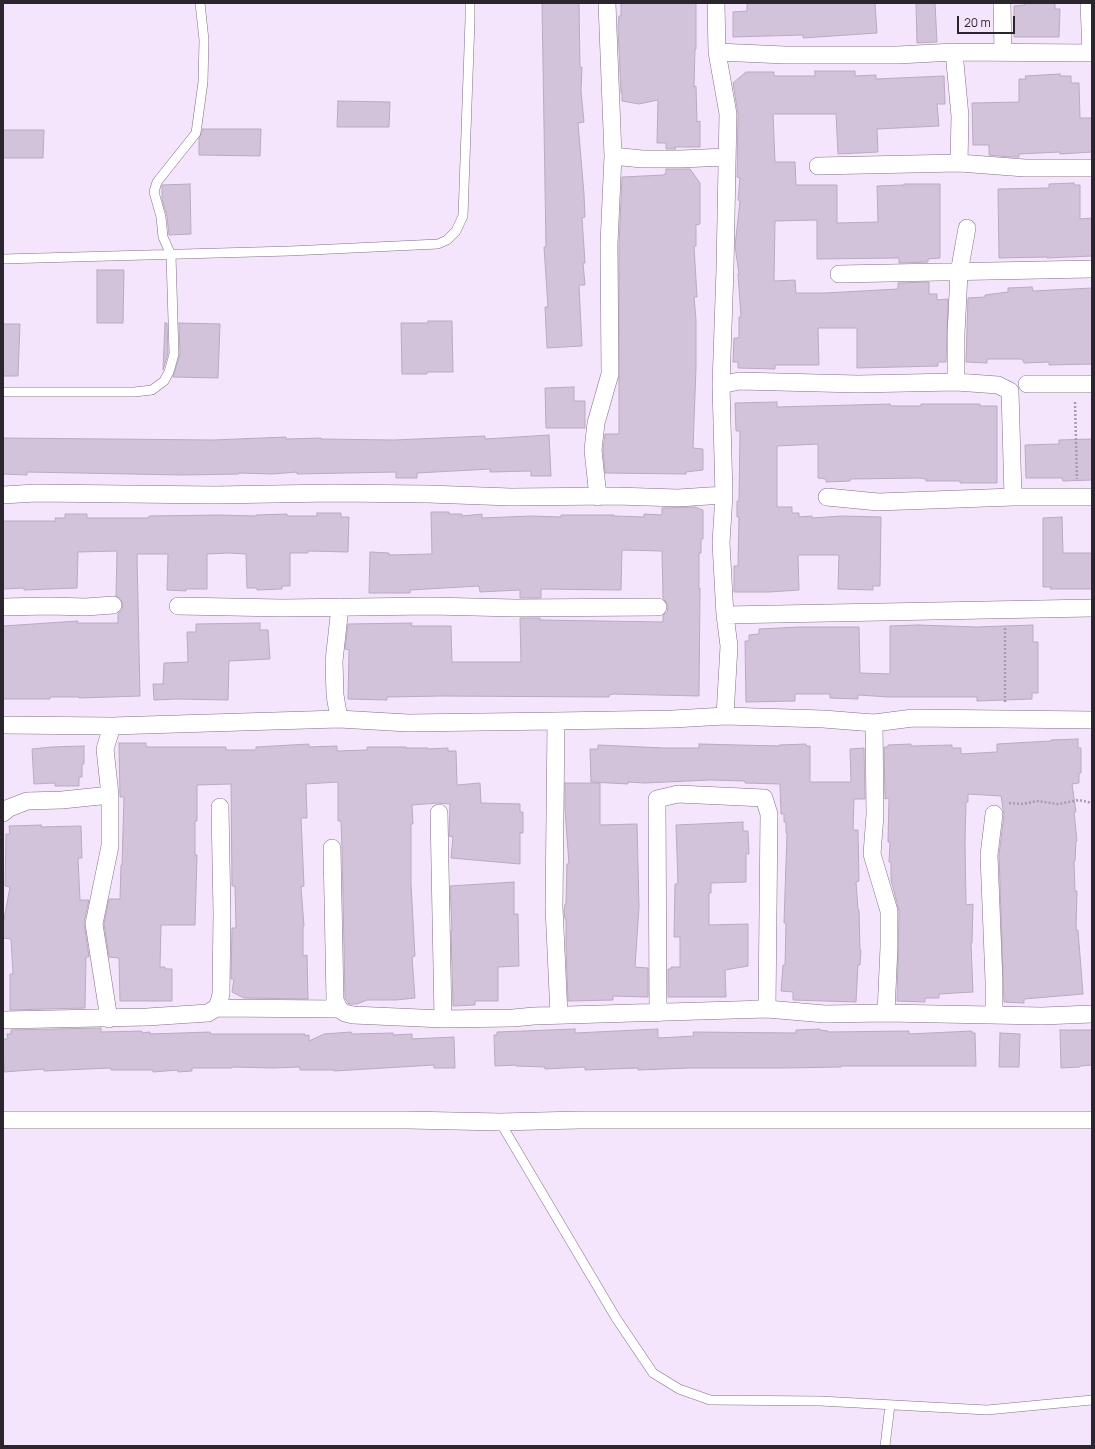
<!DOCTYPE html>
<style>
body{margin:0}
#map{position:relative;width:1095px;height:1449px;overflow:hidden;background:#f4e5fd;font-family:Manrope,sans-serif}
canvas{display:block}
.frame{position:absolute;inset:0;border:4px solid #2b252e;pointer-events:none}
.scale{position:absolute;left:957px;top:16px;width:58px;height:18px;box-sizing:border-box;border:2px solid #2b252e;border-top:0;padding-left:5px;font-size:12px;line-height:14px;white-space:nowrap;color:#2b252e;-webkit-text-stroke:3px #f4e5fd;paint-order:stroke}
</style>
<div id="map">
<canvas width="1095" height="1449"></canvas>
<div class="frame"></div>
<div class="scale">20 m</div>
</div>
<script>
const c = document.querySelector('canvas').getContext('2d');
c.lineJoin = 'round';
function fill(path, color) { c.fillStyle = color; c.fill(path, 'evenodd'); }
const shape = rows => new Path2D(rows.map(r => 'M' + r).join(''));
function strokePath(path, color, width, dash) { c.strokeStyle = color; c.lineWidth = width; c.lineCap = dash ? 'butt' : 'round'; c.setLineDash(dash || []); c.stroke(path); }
const building = shape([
 [542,3,579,3,580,68,582,67,581,91,584,122,578,123,584,194,585,217,582,218,585,263,583,263,585,285,579,285,582,346,547,348,545,307,548,307,544,247,546,247,542,3],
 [621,3,696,3,696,49,695,49,694,87,696,86,697,122,700,121,700,147,674,147,676,149,666,149,666,143,657,143,658,100,639,104,622,101,622,93,621,93,618,27,619,16,621,16,621,3],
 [747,3,875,3,877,33,803,38,803,35,733,37,733,12,747,11,747,3],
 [916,3,935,3,937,42,917,43,916,3],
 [1024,3,1055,3,1055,9,1060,9,1059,37,1014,37,1014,6,1025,5,1024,3],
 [815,71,855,71,855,76,876,75,876,79,944,76,945,104,937,104,939,126,877,129,878,152,838,154,836,114,773,114,775,162,795,162,796,185,837,185,837,223,878,222,877,186,904,185,904,184,940,184,940,258,928,259,928,262,899,263,899,258,817,259,817,220,775,221,774,281,795,280,796,293,825,293,898,289,898,283,929,282,929,294,937,294,937,300,948,299,946,362,938,362,938,366,857,368,857,328,818,328,819,365,775,365,775,369,738,368,738,362,733,362,734,338,739,338,739,317,741,317,738,274,739,274,735,246,740,201,738,200,740,178,737,177,738,114,733,83,746,72,774,72,774,76,815,76,815,71],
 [1060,74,1060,76,1071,76,1071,83,1079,83,1080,118,1092,118,1092,152,1060,154,1060,152,1019,154,1019,157,1010,157,989,155,989,145,973,145,972,103,1019,102,1019,79,1026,79,1025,76,1060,74],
 [338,101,390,102,389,127,337,127,338,101],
 [203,129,261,129,260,156,199,155,199,139,203,129],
 [3,130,44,130,43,158,3,158,3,130],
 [666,169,690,169,700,183,700,224,696,225,696,246,694,246,697,297,694,297,696,320,696,368,693,448,703,449,703,470,686,472,686,474,605,473,603,450,605,434,619,434,619,244,622,177,664,175,664,174,666,174,666,169],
 [1074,183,1074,185,1080,185,1080,219,1092,218,1092,256,1047,258,1047,257,999,258,998,189,1049,188,1049,184,1074,183],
 [190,184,191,234,169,235,167,216,162,199,162,185,190,184],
 [97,270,124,270,123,323,97,323,97,270],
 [1032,287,1033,291,1092,288,1092,364,1049,365,1049,362,1024,363,1022,359,987,359,987,363,966,362,968,298,985,297,985,295,1008,292,1008,288,1032,287],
 [428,321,452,321,453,372,427,372,427,374,402,374,401,323,428,323,428,321],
 [165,323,167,323,168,353,163,370,165,323],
 [179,323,220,324,218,378,173,377,180,354,179,323],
 [3,324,20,324,18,376,3,376,3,324],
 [574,387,574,401,585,401,585,428,546,428,545,388,574,387],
 [777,402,777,407,890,404,891,406,921,406,921,404,980,404,980,406,997,406,997,483,960,483,960,481,926,481,926,479,919,478,850,479,850,481,826,482,826,479,818,478,818,444,777,446,777,507,792,507,792,513,799,513,799,517,812,516,812,518,842,516,881,517,880,586,873,586,873,590,838,589,839,555,798,555,799,590,769,592,734,592,734,566,738,566,739,517,737,517,737,501,739,501,740,431,736,431,735,403,777,402],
 [549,435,551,476,531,476,531,471,490,472,490,469,417,473,417,478,396,478,396,472,297,474,297,472,272,474,239,473,239,474,183,475,27,472,27,475,3,474,3,438,213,440,286,437,286,439,321,438,321,439,394,440,485,436,485,439,549,435],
 [1092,439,1092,480,1063,481,1062,478,1026,478,1025,445,1059,444,1059,440,1092,439],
 [695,507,703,510,703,539,701,539,701,553,699,553,699,589,700,588,699,696,614,694,609,695,609,697,441,696,387,697,387,700,348,699,349,650,345,649,348,624,412,623,411,626,451,626,452,662,521,662,520,618,540,618,540,620,663,622,663,615,667,612,668,607,666,602,663,598,662,551,622,550,621,590,541,589,541,598,520,598,520,590,480,592,479,586,410,590,410,593,369,593,370,552,389,553,389,555,432,554,431,512,449,512,449,514,462,514,462,516,482,514,482,518,532,516,561,517,561,515,614,515,614,516,644,517,644,514,662,515,662,508,695,507],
 [317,513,341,513,341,517,349,517,348,552,308,551,308,553,290,553,290,586,282,586,282,589,257,590,257,588,247,588,246,554,229,553,207,554,207,589,186,589,186,591,167,590,168,554,137,554,140,696,79,698,79,697,50,697,50,699,3,699,3,626,78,621,77,623,118,623,118,614,122,610,123,605,121,599,116,596,117,551,78,552,77,588,24,590,24,588,4,589,3,587,3,521,56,521,55,518,65,518,65,514,87,514,87,518,149,518,149,516,220,515,256,516,256,515,287,514,287,516,317,516,317,513],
 [1062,517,1063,553,1092,553,1092,589,1050,589,1051,587,1043,587,1043,518,1062,517],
 [260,623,260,630,268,630,270,659,229,661,228,700,177,699,154,700,153,684,163,684,164,663,188,662,187,632,196,632,196,624,260,623],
 [918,625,977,627,1033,625,1033,642,1038,642,1038,693,1032,693,1032,699,977,701,977,697,889,697,858,695,858,699,830,698,830,694,795,694,795,701,746,702,745,641,749,641,749,635,759,634,759,629,800,627,859,627,860,673,890,674,890,626,918,625],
 [1078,739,1078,748,1081,748,1081,773,1079,773,1079,783,1072,784,1076,812,1074,812,1077,841,1076,841,1075,861,1074,861,1075,891,1077,891,1076,930,1078,930,1083,994,1024,999,1024,1003,1004,1002,999,855,1004,815,1001,796,968,794,968,802,966,802,965,843,966,905,973,904,972,943,971,943,973,992,939,994,939,998,925,998,925,1002,897,1001,899,911,891,880,891,862,889,862,890,842,888,842,889,798,885,799,884,747,888,747,888,745,911,744,911,746,952,745,952,748,961,748,961,754,997,752,997,744,1051,741,1051,740,1078,739],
 [119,743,146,743,146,747,226,747,226,750,256,750,256,747,309,744,309,747,337,746,337,751,367,750,367,747,406,747,406,748,428,748,428,749,448,748,448,751,456,751,457,785,480,783,481,803,520,804,520,812,523,812,523,833,520,833,520,864,451,858,453,837,449,836,450,804,438,803,412,805,413,824,411,824,411,884,415,956,412,957,415,998,396,1000,367,1000,357,1004,349,1004,345,998,342,848,341,821,338,821,338,782,306,784,307,818,301,818,304,886,301,887,304,926,303,927,303,956,307,955,308,999,244,998,232,992,234,979,231,979,232,928,236,928,235,886,232,886,231,784,197,785,197,821,195,821,195,855,197,855,195,925,161,925,160,967,165,967,165,969,172,969,172,1001,120,1001,119,958,109,957,104,924,109,899,120,899,121,865,122,865,124,797,120,797,119,743],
 [699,744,779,746,779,745,806,744,806,746,810,746,810,782,851,782,850,749,864,748,865,799,854,799,853,830,858,830,859,881,856,882,858,910,859,910,860,950,861,950,860,965,858,965,856,1002,793,1000,793,992,781,991,783,965,785,965,786,923,784,923,787,833,786,833,786,822,784,822,784,814,781,814,780,784,745,783,745,781,711,780,645,783,628,782,628,784,591,782,590,749,598,749,598,745,664,748,699,748,699,744],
 [84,746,84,764,82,764,82,777,79,777,79,786,55,786,55,783,34,784,32,749,52,747,84,746],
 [565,783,600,783,600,825,637,824,639,907,635,967,648,968,648,997,613,996,613,1000,568,1001,566,948,566,919,565,919,564,911,565,904,566,904,567,864,569,864,565,810,565,783],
 [743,822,743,831,748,831,749,854,746,854,746,882,711,883,711,893,709,893,709,925,748,924,748,966,725,970,726,997,668,997,668,969,671,969,671,967,680,967,680,937,674,937,675,884,678,884,676,825,743,822],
 [41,825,41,827,81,826,82,858,78,858,80,900,89,900,84,922,89,957,86,957,85,1008,10,1010,10,974,13,974,11,939,3,938,3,925,10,887,5,886,6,834,10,834,9,826,41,825],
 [514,882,514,914,518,914,519,966,498,967,498,1001,475,1001,475,1005,453,1006,451,930,452,930,450,886,514,882],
 [101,1028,101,1032,142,1031,142,1033,150,1032,150,1034,210,1032,211,1034,305,1034,305,1036,309,1035,309,1041,324,1034,351,1032,352,1034,393,1033,393,1035,412,1034,412,1039,454,1037,455,1068,434,1068,434,1065,334,1071,334,1070,300,1070,300,1067,273,1068,232,1067,232,1068,192,1068,192,1071,178,1072,178,1070,153,1072,153,1070,111,1070,111,1068,44,1071,44,1069,4,1072,3,1039,8,1039,7,1034,11,1034,11,1030,101,1028],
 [575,1029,575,1033,658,1029,658,1038,694,1036,693,1032,796,1033,796,1030,820,1029,820,1030,828,1031,828,1032,909,1031,909,1034,972,1031,972,1033,975,1033,976,1066,841,1066,841,1067,786,1068,690,1068,638,1070,638,1068,585,1070,585,1067,545,1069,545,1067,516,1066,516,1065,495,1066,494,1035,497,1035,497,1032,575,1029],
 [1060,1030,1092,1030,1092,1065,1080,1066,1080,1067,1061,1068,1060,1030],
 [1000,1033,1020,1034,1019,1067,999,1067,1000,1033]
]);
const path = shape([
 [1075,402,1077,479],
 [1005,702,1005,627],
 [1009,803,1023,804,1037,801,1058,804,1079,800,1092,803]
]);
const lane = shape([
 [3,259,290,251,438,244,447,240,456,231,463,216,470,20,470,3],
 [3,392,134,392,152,390,164,381,169,372,174,354,171,255,163,237,161,217,154,192,157,182,196,133,203,82,204,40,200,3],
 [500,1122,616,1318,653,1373,679,1389,710,1400,820,1401,987,1410,1092,1400],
 [885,1446,890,1405]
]);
const street = shape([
 [716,3,717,52,728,114,725,269,721,385,724,495,721,543,725,615,729,646,725,716],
 [1002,3,1003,52],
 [1089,3,1091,53],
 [717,52,785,55,898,55,954,52,1092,53],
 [954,52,960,116,959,163],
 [613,156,642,159,681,159,726,157],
 [818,166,959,163,1025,168,1092,168],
 [839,274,1092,269],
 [956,382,956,334,959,273,967,228],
 [1027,384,1092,384],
 [721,385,739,381,858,384,956,382,998,385,1010,391,1013,497],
 [3,495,36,493,215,495,332,493,428,494,511,497,616,496,678,498,724,495],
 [598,497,593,450,596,423,610,374,609,244,613,156,607,3],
 [827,497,878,502,1013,497,1092,497],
 [178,606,282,608,431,606,515,608,658,607],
 [3,607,49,606,86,607,113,605],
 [725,615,1092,608],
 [339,719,335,695,334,661,340,607],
 [556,721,554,907,559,1015],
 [874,723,875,815,872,854,889,911,889,947,886,1013],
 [3,725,112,726,339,719,408,723,556,721,673,719,725,716,823,719,874,723,913,718,1092,720],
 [3,813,9,808,27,801,62,800,110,795],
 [439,813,443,1019],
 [994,814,989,855,994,981,994,1015],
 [332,848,335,1000,339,1009,345,1013,353,1015,443,1019,513,1018,534,1016,767,1009,825,1014,886,1013,1042,1016,1092,1014],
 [216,1008,339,1009],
 [658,1013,657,799,678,794,764,798,769,814,767,1009],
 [109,1019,94,924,110,846,110,795,105,749,112,726],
 [3,1020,147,1017,208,1013,216,1008,219,1002,221,994,222,913,220,807],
 [3,1120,408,1120,500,1122,579,1120,1092,1120]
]);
fill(building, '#d2c3da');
strokePath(building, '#b9aac1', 1);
strokePath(lane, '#7f7186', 10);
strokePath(street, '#7f7186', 18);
strokePath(path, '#a79bae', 2.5, [2, 2]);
strokePath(lane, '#fff', 9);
strokePath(street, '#fff', 17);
</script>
